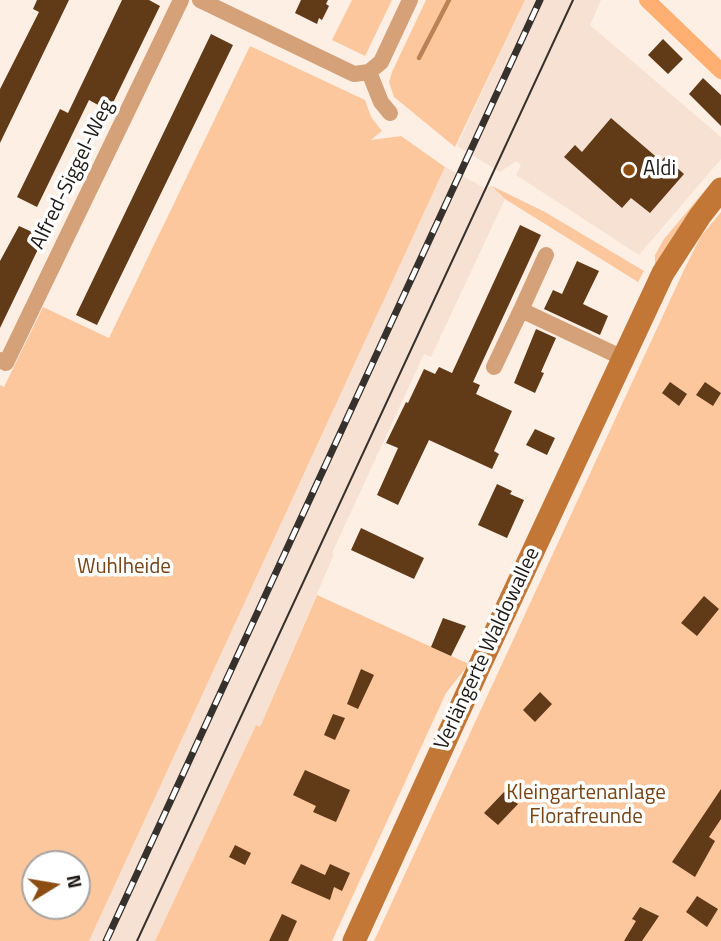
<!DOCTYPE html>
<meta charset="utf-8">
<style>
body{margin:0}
#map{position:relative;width:721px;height:941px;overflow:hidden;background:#feefe5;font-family:"Titillium Web",sans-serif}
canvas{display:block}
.north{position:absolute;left:21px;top:850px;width:70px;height:70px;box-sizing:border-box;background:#fff;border:2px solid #a5a3a2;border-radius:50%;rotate:79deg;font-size:19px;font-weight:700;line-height:28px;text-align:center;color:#1f1a16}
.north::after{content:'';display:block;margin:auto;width:24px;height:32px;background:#8b4d11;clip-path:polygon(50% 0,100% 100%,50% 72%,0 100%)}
</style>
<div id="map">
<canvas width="721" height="941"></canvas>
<div class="north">N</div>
</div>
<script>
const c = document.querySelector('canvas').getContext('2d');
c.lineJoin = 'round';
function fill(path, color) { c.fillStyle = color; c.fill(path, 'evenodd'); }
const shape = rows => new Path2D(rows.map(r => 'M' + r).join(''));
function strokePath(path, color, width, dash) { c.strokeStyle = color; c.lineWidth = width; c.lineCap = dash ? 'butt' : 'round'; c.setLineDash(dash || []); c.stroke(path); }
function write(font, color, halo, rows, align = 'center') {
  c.font = font + ' "Titillium Web",sans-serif'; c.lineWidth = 7; c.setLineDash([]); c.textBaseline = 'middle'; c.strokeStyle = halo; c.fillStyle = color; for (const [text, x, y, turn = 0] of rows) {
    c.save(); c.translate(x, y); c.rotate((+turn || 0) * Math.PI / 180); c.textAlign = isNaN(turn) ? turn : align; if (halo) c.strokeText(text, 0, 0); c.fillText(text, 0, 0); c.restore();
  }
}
const built = shape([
 [525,0,601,0,590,25,721,137,721,159,639,255,516,175,521,165,516,161,500,172,457,146],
 [445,167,485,188,492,186,505,199,431,357,424,354,332,553,334,554,260,727,256,725,155,941,89,941]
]);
const green = shape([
 [352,0,392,0,365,56,332,40],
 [426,0,525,0,455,147,394,97,389,82,392,72],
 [640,0,653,0,721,66,721,80],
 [250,46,365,100,371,117,382,131,371,140,401,136,445,167,89,941,0,941,0,385,4,387,43,307,109,338],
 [35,864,77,864,77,906,35,906],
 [711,183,713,187,659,267,655,265,655,255,664,239],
 [492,186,545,212,644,271,638,282,505,199],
 [721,212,721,941,374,941,684,270,701,236],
 [317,595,469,664,446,693,332,941,155,941,256,725,260,727]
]);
const stream = shape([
 [419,58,449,0]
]);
const canal = shape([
 [647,0,721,71]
]);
const building = shape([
 [37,0,69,0,0,143,0,89,39,12,33,9],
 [122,0,149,0,160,6,109,111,89,100,37,207,17,197,60,109,68,113],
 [301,0,328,0,326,4,329,6,322,20,319,18,317,24,295,13],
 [211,34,233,45,97,325,76,315],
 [663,39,683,59,668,74,648,55],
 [703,78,721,95,721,126,689,94],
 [611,118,661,161,665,157,684,174,650,213,631,198,622,208,564,157,575,145,582,152],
 [520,225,541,235,473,382,480,385,476,394,512,411,494,451,499,454,492,469,429,440,398,505,377,495,398,448,386,443,406,402,408,403,424,369,435,374,439,367,452,373],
 [19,226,41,236,38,242,41,243,0,328,0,261],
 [577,261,599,271,583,304,608,316,600,335,544,309,553,290,562,294],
 [536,329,556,338,541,372,544,373,535,393,514,383],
 [670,382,687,394,679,406,662,393],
 [705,382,721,393,713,406,696,395],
 [535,429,555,438,547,455,526,445],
 [497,484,512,491,510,494,524,500,507,538,478,525],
 [361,528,424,558,414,579,351,550],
 [704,596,719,609,697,636,681,623],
 [443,618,466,626,451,656,431,647],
 [361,669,374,675,358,709,347,704],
 [540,692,552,704,535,722,523,710],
 [333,714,345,718,335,740,324,735],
 [305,770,350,790,336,822,313,812,316,806,293,795],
 [721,789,721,819,709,837,715,841,695,877,672,862],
 [504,792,518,804,498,825,484,813],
 [235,845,251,853,245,865,229,857],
 [301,864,325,875,330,864,350,873,342,891,334,887,330,900,291,883],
 [697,896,718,909,707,927,686,912],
 [640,907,659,916,642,941,624,941,636,921,632,919],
 [282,914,297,921,288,941,269,941]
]);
const street = shape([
 [200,0,354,74,369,72],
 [390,113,381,102,369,72,381,62,410,0],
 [546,255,521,310,623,358],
 [0,360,6,363,181,0],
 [494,367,521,310]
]);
const secondary = shape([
 [354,941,480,665,663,273,700,216,721,189]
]);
const tram = shape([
 [137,941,573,0]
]);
const rail = shape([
 [106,941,540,0]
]);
const markers = [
 [629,170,7,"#8b4d11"]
];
const poiNames = [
 ["Aldi",643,170]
];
const streetNames = [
 ["Alfred-Siggel-Weg",73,175,-64],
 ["Verlängerte Waldowallee",488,649,-65]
];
const parkNames = [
 ["Wuhlheide",124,568],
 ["Kleingartenanlage",586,794],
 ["Florafreunde",586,818]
];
fill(built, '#f6e1d2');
fill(green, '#fdc79e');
strokePath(stream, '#bb8256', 4.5);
strokePath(canal, '#feaf71', 16);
fill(building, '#613a18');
strokePath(street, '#d5a179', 16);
strokePath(secondary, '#c27736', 23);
strokePath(tram, '#37312d', 2);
strokePath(rail, '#37312d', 7);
strokePath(rail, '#fff', 4.5, [13]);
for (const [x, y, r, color] of markers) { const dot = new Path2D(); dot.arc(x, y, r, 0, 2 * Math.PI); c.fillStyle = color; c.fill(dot); strokePath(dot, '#fff', 2.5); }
write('21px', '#1f1a16', '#fff', poiNames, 'left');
write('21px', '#1f1a16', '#fff', streetNames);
write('21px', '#774416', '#fff', parkNames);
</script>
